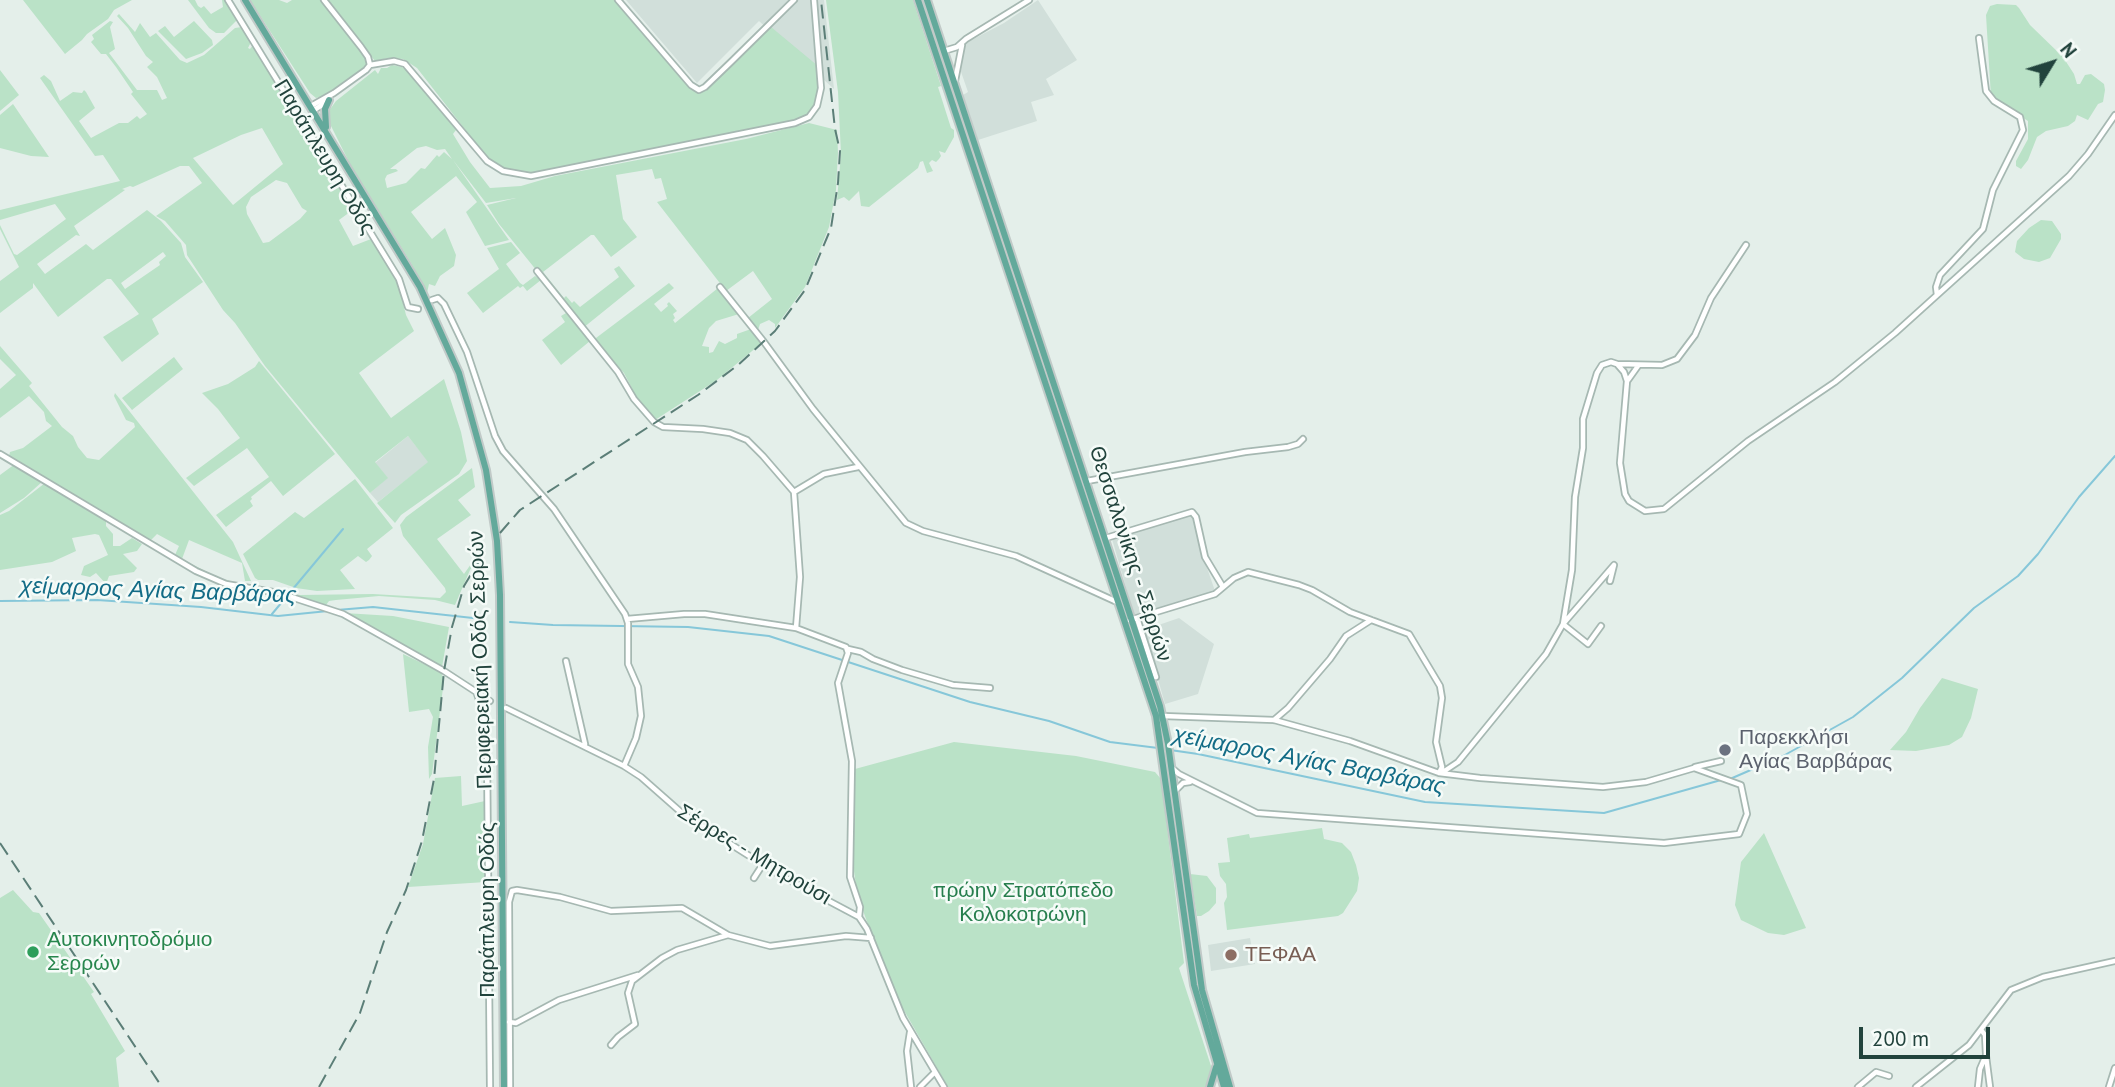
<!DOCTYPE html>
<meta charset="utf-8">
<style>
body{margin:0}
#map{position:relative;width:2115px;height:1087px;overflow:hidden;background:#e4efea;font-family:"PT Sans",sans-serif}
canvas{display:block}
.north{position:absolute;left:2017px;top:28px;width:70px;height:70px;-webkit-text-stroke:5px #f5fbf8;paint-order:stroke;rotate:52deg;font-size:19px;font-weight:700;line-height:28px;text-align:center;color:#21433c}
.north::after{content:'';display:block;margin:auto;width:24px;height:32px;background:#21433c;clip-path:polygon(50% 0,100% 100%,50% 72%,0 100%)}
.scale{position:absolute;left:1859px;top:1027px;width:131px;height:32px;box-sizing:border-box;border:4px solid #21433c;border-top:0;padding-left:9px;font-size:21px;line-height:24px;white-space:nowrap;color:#21433c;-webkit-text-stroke:5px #f5fbf8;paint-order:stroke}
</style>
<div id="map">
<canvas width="2115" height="1087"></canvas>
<div class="north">N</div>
<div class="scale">200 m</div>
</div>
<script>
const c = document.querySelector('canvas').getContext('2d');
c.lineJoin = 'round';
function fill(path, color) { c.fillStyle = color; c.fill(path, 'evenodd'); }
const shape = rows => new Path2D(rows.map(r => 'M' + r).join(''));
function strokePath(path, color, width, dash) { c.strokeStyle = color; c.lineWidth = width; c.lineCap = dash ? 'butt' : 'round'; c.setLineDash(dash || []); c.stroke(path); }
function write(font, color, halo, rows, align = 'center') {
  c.font = font + ' "PT Sans",sans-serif'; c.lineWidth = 5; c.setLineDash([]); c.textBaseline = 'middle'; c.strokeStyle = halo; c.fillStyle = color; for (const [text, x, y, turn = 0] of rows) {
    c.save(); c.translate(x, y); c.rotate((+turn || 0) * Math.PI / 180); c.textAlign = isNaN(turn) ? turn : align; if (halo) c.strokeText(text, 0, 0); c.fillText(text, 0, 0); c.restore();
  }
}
const built = shape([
 [626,0,824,0,834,89,759,21,697,83],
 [1038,0,1077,60,1046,79,1054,95,1031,102,1037,121,978,140,963,95,968,92,959,66,964,44,1004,23],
 [408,436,429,462,378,502,370,493,387,478,375,463],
 [1192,515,1205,562,1215,591,1134,615,1112,539],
 [1179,618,1214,644,1198,694,1165,704,1144,630],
 [1250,938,1255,964,1211,971,1208,945]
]);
const green = shape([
 [23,0,132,0,114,10,108,19,87,34,82,40,65,54],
 [188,0,195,0,198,6,201,8,204,6,211,14,223,7,222,0,226,0,237,20,224,33,216,33,209,28],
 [250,0,279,0,287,3,292,0,321,0,366,56,368,64,340,86,326,95,316,98,310,93],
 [326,0,616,0,697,91,771,27,818,66,819,99,808,115,796,121,533,174,521,173,502,168,489,160,417,68,403,59,389,58,375,61],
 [826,0,913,0,941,86,938,87,951,128,954,130,954,137,945,153,939,151,941,156,939,159,936,162,932,160,929,163,933,171,927,173,923,161,920,162,918,168,869,207,861,206,859,191,849,201,844,197,837,200,841,154,838,92],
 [1997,4,2016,5,2019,8,2030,25,2063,57,2074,74,2077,84,2080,84,2085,75,2091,74,2104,84,2105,90,2103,102,2098,104,2088,120,2077,115,2075,121,2068,126,2046,131,2037,137,2028,160,2021,169,2016,166,2016,161,2028,139,2028,121,1991,97,1986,15,1990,6],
 [119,14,135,32,140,23,150,37,156,33,180,60,187,63,204,55,235,28,242,27,251,42,248,48,250,49,253,45,299,119,298,126,301,124,354,209,339,220,353,246,371,239,398,283,406,315,414,331,359,373,391,418,444,379,461,432,467,461,459,474,401,515,395,523,377,503,428,462,408,436,375,462,388,478,370,493,265,366,235,323,223,310,187,255,186,245,165,221,156,216,202,183,189,166,180,166,133,187,130,186,122,189,125,190,74,226,80,236,76,235,37,264,45,274,86,244,93,250,147,210,161,221,181,243,185,257,203,282,152,319,159,334,122,362,103,337,139,314,111,279,107,279,58,317,33,283,33,288,0,313,0,281,19,267,0,229,0,225,14,254,17,255,66,219,55,204,0,220,0,210,120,181,103,155,95,156,40,78,44,75,51,81,60,101,73,92,82,93,84,90,86,92,95,108,79,121,91,138,119,123,128,123,137,116,140,119,147,114,131,94,133,92,116,67,106,54,101,54,91,42,94,39,92,35,110,21,113,22,110,27,115,49,109,53,137,90,157,90,162,100,167,98,157,77,147,67,153,62,146,56,128,28,117,16],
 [262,128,283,164,233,205,193,158,241,135],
 [276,180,287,183,302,208,307,211,300,219,269,242,263,243,247,214,246,207,251,197],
 [163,252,166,256,159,262,160,265,125,289,121,283],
 [194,21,212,40,213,45,202,53,186,59,158,31,165,26,174,37],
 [392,65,402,67,414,76,456,130,453,134,470,162,490,188,521,186,555,176,746,139,809,123,837,130,838,153,836,190,829,227,805,287,775,328,775,324,769,320,760,324,758,330,748,318,772,299,753,271,726,291,657,202,667,199,661,178,655,179,652,169,616,175,623,219,637,237,611,257,594,235,591,235,543,272,564,298,566,296,572,303,574,301,580,307,619,277,614,269,619,266,635,286,583,328,499,224,487,205,516,198,486,203,453,160,509,240,485,246,466,212,477,202,456,176,411,212,432,239,445,228,456,255,454,266,440,276,435,286,429,284,427,293,411,263,352,168,328,120,328,112,336,101,375,70,378,74,381,68,387,68],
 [426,146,437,150,445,149,452,159,444,152,439,157,437,155,425,169,421,168,406,183,387,188,385,179,387,175,398,171,396,169,390,169,417,148],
 [0,70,19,95,0,111],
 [13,104,49,157,31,156,0,148,0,115],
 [2041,220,2052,221,2061,234,2061,239,2050,258,2039,262,2024,259,2015,252,2017,241,2029,228],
 [511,242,520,253,506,264,520,283,523,285,535,276,541,280,527,291,523,286,520,288,518,286,483,313,467,293,499,269,487,248],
 [669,283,674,288,654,304,661,312,668,306,667,304,669,302,677,311,673,314,675,318,673,320,675,323,718,288,739,314,716,321,709,328,702,346,709,347,709,353,713,352,719,341,725,344,737,338,737,334,751,329,763,342,717,380,655,420,636,396,624,373,594,341,596,338],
 [566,313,590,341,561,365,542,340,565,322,561,316],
 [0,346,32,383,29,386,62,427,73,436,78,447,87,458,99,460,135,427,134,423,126,420,114,396,115,393,233,542,251,581,245,581,242,563,189,540,182,559,219,578,241,584,251,583,237,585,201,572,164,551,175,555,179,546,157,534,151,540,160,545,158,547,9,456,10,452,23,448,52,426,46,421,44,412,29,396,0,418,0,389,16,375,0,359],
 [174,357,183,369,132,410,122,398],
 [259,361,335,454,283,496,271,481,251,497,252,499,250,501,253,506,226,527,216,515,269,477,247,448,194,486,186,478,240,438,218,409,202,393,228,384,255,367],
 [15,464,42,482,24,498,0,513,0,475],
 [472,468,475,487,458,500,471,515,437,539,464,574,478,554,480,556,470,570,455,605,435,600,379,596,336,600,329,601,326,605,270,589,300,595,373,594,440,598,446,592,445,588,403,536,400,525,406,517],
 [355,479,393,528,367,549,372,556,369,560,366,562,358,556,340,570,355,589,317,591,296,588,273,580,258,580,255,578,243,554,295,512,304,518],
 [45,483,106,521,106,526,113,534,113,546,120,546,132,538,142,544,137,551,123,554,137,568,134,572,109,576,106,584,96,573,90,577,81,575,84,566,108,555,99,535,95,534,72,538,76,551,52,562,0,570,0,515,9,511],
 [344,613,393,616,449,627,442,667],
 [403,654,441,672,444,680,432,774,429,779,428,747,433,717,429,709,409,712],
 [1942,678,1978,689,1971,718,1962,737,1949,745,1916,751,1890,750,1906,732,1920,708],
 [954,742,1076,756,1155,772,1161,779,1184,963,1179,968,1211,1066,1210,1077,1205,1087,948,1087,902,1007,866,919,857,893,853,864,855,769],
 [461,776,462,806,485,801,486,882,408,887,423,844,435,778],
 [1322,828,1324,839,1342,843,1351,852,1356,865,1359,878,1357,891,1343,913,1338,916,1227,930,1224,903,1227,897,1226,884,1220,876,1218,863,1230,862,1227,838,1249,834,1250,838],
 [1764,833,1806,928,1784,935,1768,933,1741,920,1735,905,1741,862],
 [1190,874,1207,876,1216,888,1216,903,1209,911,1201,916,1197,916],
 [13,890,33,912,39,913,94,992,91,994,125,1051,116,1058,119,1087,0,1087,0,898]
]);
const stream = shape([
 [0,601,97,600,201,607,278,616,328,611],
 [337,610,373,607,482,619],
 [272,614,343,529],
 [510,622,553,625,688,627,769,636,970,702,1049,721,1110,742,1158,748],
 [1170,750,1198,754,1425,802,1604,813,1721,780],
 [1730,779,1783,756,1853,717,1902,678,1974,608,2018,576,2038,554,2079,497,2115,456]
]);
const minor = shape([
 [228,0,399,279,408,307,418,309],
 [618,0,691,85,699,90,705,87,732,61,794,0],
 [944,51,957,47,966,39,1029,0],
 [370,65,394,61,405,64,487,161,503,171,531,176,795,123,809,117,817,106,821,88,814,0],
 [955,81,962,45],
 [311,106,334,93,366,70,370,65,368,57,361,47,324,0],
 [314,110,327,102],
 [537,271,618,372,634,399,654,422,663,427,703,429,730,433,747,440,763,456,794,492,800,577,796,628],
 [720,287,764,342,813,409,906,523,923,531,1016,556,1117,602],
 [1937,295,1936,287,1940,275,1983,229,1993,190,2023,130,2020,117,1994,101,1986,91,1979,38],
 [432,300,438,298,444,304,467,352,495,436,503,451,554,509,625,614,628,623,628,664,638,687,641,716,636,738,624,766],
 [1617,364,1662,365,1677,359,1695,335,1711,298,1746,245],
 [1628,380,1638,366],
 [0,454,196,571,226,584,279,593,343,614,444,671,490,701],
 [1087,481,1245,452,1288,447,1298,444,1303,439],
 [794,492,824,474,858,467],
 [1106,538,1192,512,1196,517,1205,557,1223,587],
 [1137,618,1156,677],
 [627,619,684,614,705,614,796,628,846,647,848,653,838,683,852,761,850,877,860,907,859,917],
 [1130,620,1215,594,1234,578,1248,572,1299,585,1312,590,1350,612,1409,634,1440,686,1442,698,1436,742,1442,767,1439,773,1480,778,1603,787,1646,782,1694,768,1741,785,1747,814,1739,834,1664,843,1257,813,1179,774,1173,769],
 [1601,626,1588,644,1563,624,1614,565,1610,581],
 [848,649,861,652,873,659,902,670,953,685,990,688],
 [566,661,585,744],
 [477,694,484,715,487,750,490,1087],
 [506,708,624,766,641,777,683,814,705,828,778,874,859,917,867,929,903,1018,944,1087],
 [1163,716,1274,720,1350,741,1439,773,1446,770,1458,762,1546,654,1563,624,1572,570,1575,497,1583,448,1583,419,1597,373,1602,365,1611,362,1617,364,1624,372,1627,381,1620,463,1625,494,1629,501,1645,511,1664,509,1748,441,1835,382,1895,333,2069,176,2088,154,2115,115],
 [1274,720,1288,708,1330,659,1346,636,1371,620],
 [1695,767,1721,761],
 [1175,791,1183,783,1190,782],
 [754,878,763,864],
 [509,1022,516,1023,559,1000,638,975],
 [910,1032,907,1051,911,1087],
 [611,1045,618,1037,635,1024,628,993,632,981,662,958,677,950,728,935,770,946,846,936,871,938],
 [1986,1056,1990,1087],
 [510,1087,509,902,512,891,517,890,560,897,611,911,682,908,728,935],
 [920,1087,935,1072],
 [1858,1087,1876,1072,1889,1076],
 [1916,1087,1969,1045,2011,990,2043,977,2115,961],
 [1978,1087,1980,1069,1986,1055,1985,1035,1982,1031],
 [2109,1087,2115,1068]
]);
const major = shape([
 [245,0,420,287,459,373,486,470,497,541,500,595,504,1087],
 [918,0,1156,716,1194,985,1224,1087],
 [927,0,1160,706,1168,744,1202,990,1230,1087],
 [326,127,325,109,329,100],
 [1210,1087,1216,1067]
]);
const rail = shape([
 [500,533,520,510,698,395,738,365,775,331,805,290,831,228,838,183,840,151,835,129,821,0],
 [0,843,162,1087],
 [319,1087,360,1013,387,932,406,890,422,841,434,779,444,671,452,627,464,586,485,551]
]);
const markers = [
 [1725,750,7,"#6b7280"],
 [33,952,7,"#2e9e5b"],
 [1231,955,7,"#8d6e63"]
];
const streetNames = [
 ["Παράπλευρη Οδός",324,157,59],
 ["Θεσσαλονίκης - Σερρών",1130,554,72],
 ["Περιφερειακή Οδός Σερρών",481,660,-92],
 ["Σέρρες - Μητρούσι",754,855,31],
 ["Παράπλευρη Οδός",488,910,-90]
];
const worshipNames = [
 ["Παρεκκλήσι",1739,738],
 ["Αγίας Βαρβάρας",1739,762]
];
const parkNames = [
 ["πρώην Στρατόπεδο",1023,891],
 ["Κολοκοτρώνη",1023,915]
];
const leisureNames = [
 ["Αυτοκινητοδρόμιο",47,940],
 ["Σερρών",47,964]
];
const educationNames = [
 ["ΤΕΦΑΑ",1245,955]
];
const waterNames = [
 ["χείμαρρος Αγίας Βαρβάρας",158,591,2],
 ["χείμαρρος Αγίας Βαρβάρας",1309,761,11]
];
fill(built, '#d1dfda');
fill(green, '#bae2c7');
strokePath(stream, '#86c7d9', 2);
strokePath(minor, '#a6b8b2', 8);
strokePath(major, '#c1cac8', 10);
strokePath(minor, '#fff', 4.5);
strokePath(major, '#63a99b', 6);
strokePath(rail, '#5b7e77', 2, [14, 7]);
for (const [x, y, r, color] of markers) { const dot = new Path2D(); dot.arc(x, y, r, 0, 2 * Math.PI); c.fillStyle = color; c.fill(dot); strokePath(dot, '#f5fbf8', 2.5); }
write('21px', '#21433c', '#f5fbf8', streetNames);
write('21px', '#5b616d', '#f5fbf8', worshipNames, 'left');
write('21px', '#267e4d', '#f5fbf8', parkNames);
write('21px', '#27864d', '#f5fbf8', leisureNames, 'left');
write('21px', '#785e54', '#f5fbf8', educationNames, 'left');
write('italic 23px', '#136c86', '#f5fbf8', waterNames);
</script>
